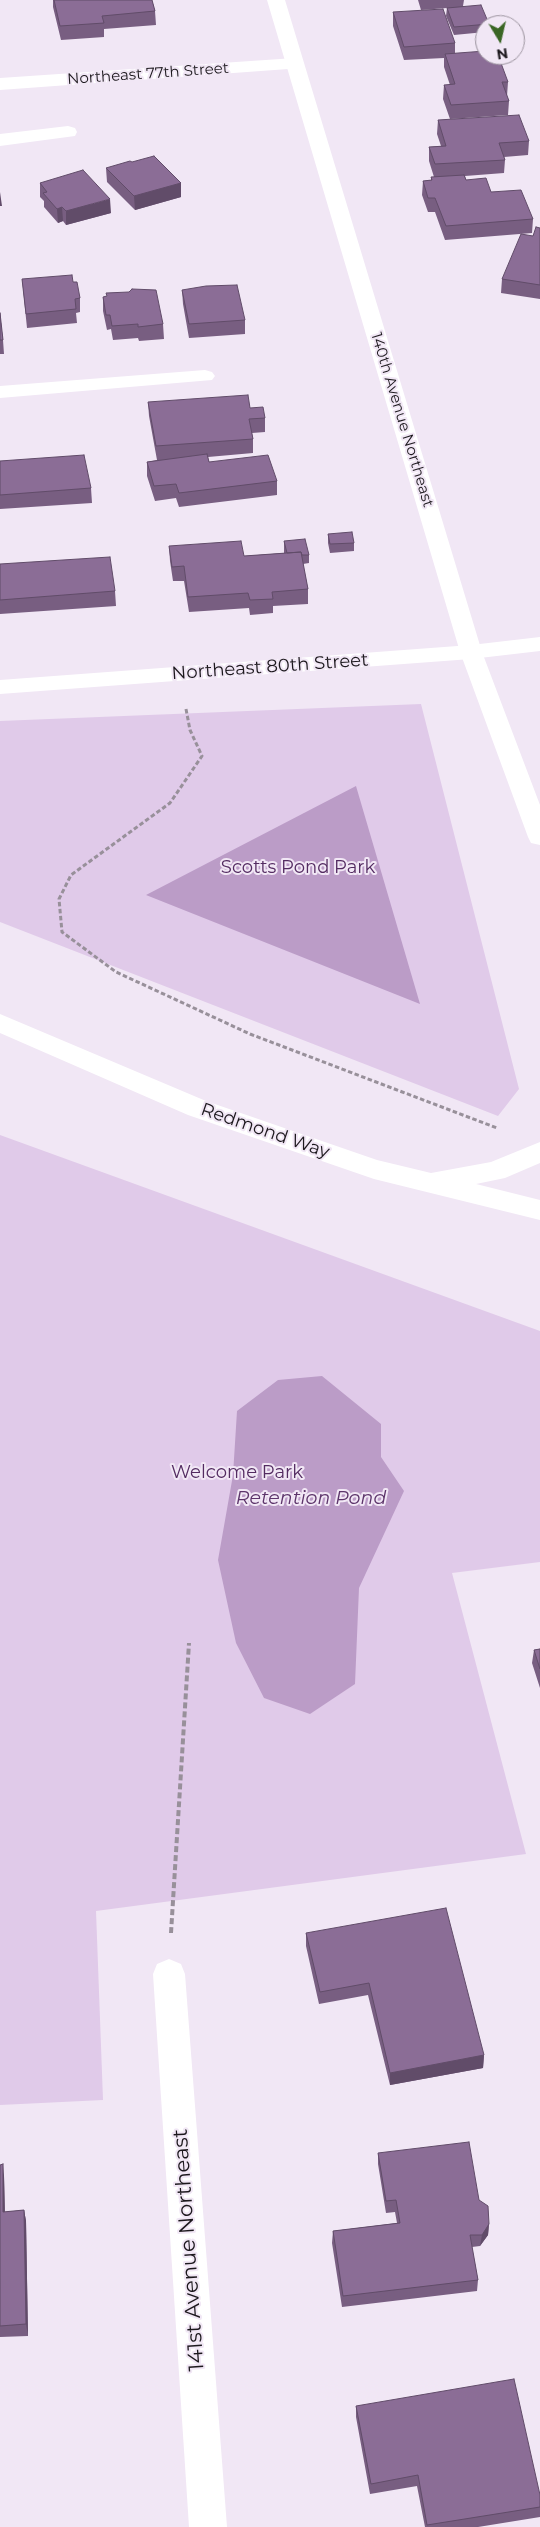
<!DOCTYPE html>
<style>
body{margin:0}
#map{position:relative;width:540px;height:2527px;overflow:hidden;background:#f1e7f5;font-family:Montserrat,sans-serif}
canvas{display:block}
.north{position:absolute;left:475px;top:15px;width:50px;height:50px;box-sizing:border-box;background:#f1e7f5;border:1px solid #9c949f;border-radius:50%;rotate:171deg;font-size:14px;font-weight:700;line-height:20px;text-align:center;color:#1c181d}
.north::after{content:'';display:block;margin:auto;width:18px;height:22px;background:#3a6624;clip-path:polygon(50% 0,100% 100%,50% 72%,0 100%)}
</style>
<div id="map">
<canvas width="540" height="2527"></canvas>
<div class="north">N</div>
</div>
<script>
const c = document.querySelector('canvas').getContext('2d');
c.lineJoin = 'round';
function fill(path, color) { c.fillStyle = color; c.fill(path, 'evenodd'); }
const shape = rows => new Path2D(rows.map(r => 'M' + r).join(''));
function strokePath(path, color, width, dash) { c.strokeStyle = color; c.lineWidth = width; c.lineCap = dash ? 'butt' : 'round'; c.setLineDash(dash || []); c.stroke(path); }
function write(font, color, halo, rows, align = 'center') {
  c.font = font + ' Montserrat,sans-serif'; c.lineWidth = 4; c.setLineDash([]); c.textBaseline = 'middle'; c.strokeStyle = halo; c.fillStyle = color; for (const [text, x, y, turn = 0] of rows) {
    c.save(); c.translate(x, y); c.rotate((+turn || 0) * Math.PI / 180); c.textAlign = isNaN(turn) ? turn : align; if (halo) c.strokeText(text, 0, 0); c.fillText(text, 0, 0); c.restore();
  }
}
const green = shape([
 [421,704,519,1089,498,1116,0,922,0,721],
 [0,1135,540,1331,540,1562,452,1573,526,1854,96,1911,103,2100,0,2105]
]);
const water = shape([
 [356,786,420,1004,146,895],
 [322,1376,381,1424,381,1457,404,1491,359,1588,355,1684,310,1714,264,1698,236,1643,218,1560,233,1475,237,1411,278,1380]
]);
const pathFar1 = shape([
 [186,709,190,730,202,756,170,803,71,875,59,899,62,932,116,972,250,1034,497,1128]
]);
const path = shape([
 [171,1933,189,1643]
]);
const minor = shape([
 [295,58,302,60,304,64,302,68,0,90,0,78,295,58],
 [68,126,75,128,77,132,75,136,0,146,0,134,68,126],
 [205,370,212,372,215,376,212,380,0,398,0,386,205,370],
 [540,637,540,651,471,659,0,694,0,680,471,645,540,637],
 [169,1959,181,1964,185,1974,227,2527,189,2527,153,1974,157,1964,169,1959]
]);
const major = shape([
 [267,0,285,0,482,652,540,805,540,845,531,843,528,837,460,652,267,0],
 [0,1014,206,1101,377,1160,431,1173,491,1162,540,1142,540,1163,505,1178,476,1184,540,1200,540,1220,374,1179,188,1115,0,1033,0,1014]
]);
const wall = shape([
 [53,0,152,0,155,11,156,25,104,29,104,37,61,40,53,7],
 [418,0,464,0,463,6,489,24,489,25,485,25,485,32,454,35,446,16,447,8,421,10],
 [393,12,455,43,455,53,508,82,507,96,509,101,508,115,450,119,443,99,444,85,450,85,444,67,444,58,404,60,393,26],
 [438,120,529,141,528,155,504,157,505,160,504,173,465,176,466,180,491,192,533,219,532,233,445,240,435,212,428,212,422,195,423,181,431,180,431,177,434,177,429,161,429,147,441,146,437,134],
 [106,168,181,183,181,197,135,210,107,182],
 [40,183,111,213,66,225,63,221,58,223,44,207,44,201,40,197],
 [540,228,540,299,501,293,502,279,533,236],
 [22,279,73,282,80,298,80,312,76,313,77,323,27,328],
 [182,290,245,320,245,334,189,338,183,304],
 [103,297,163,324,164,339,139,341,138,338,113,340,111,329,107,330,103,311],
 [0,313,3,340,4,354,0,354],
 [148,402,250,408,265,418,265,432,252,433,253,439,253,453,208,457,209,462,277,481,277,495,179,507,176,498,155,501,147,476,147,462,157,460,149,416],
 [0,461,91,488,92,503,0,509],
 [328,534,354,543,354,551,330,553,328,543],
 [284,541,309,555,309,563,303,564,308,589,308,604,273,606,273,613,250,615,249,608,189,612,184,581,173,581,170,561,169,546,244,556,284,553],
 [0,564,115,591,116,606,0,614],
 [540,1649,540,1688,532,1663,534,1650],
 [306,1933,484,2055,483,2068,390,2085,368,1995,319,2004,306,1946],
 [378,2153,479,2200,489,2224,488,2235,480,2246,472,2247,478,2280,477,2291,342,2307,332,2243,333,2231,397,2223,395,2212,386,2213,378,2164],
 [0,2165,4,2176,5,2212,24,2210,26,2221,28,2336,0,2337],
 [356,2406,540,2495,540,2517,478,2527,425,2527,417,2486,370,2494,356,2417]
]);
const shadedWall = shape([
 [181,183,181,197,135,210,134,196],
 [0,192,2,206,0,206],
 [110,199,111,213,66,225,66,211],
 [62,207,63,221,58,223,57,209],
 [484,2055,483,2068,390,2085,390,2073],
 [3,2164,4,2176,5,2223,3,2212],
 [24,2210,26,2221,28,2336,26,2324],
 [489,2224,488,2235,480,2246,482,2235]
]);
const building = shape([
 [54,0,152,0,155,11,102,16,104,23,60,26,54,0],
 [481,5,489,24,454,27,447,8,481,5],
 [443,9,455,43,404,47,393,12,443,9],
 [485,51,485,55,498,55,508,82,502,82,509,101,451,105,444,85,455,84,445,54,485,51],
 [519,115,529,141,499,143,505,160,435,164,429,147,446,146,438,120,519,115],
 [154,156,181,183,134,196,106,168,130,161,132,162,154,156],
 [83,170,110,199,66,211,62,207,57,209,43,193,47,192,40,183,83,170],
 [464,175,466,180,486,178,491,192,521,190,533,219,446,226,435,198,428,198,423,181,432,180,431,177,464,175],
 [536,227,540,228,540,285,502,279,521,234,533,236,536,227],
 [72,275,73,282,77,282,80,298,75,299,76,309,26,314,22,279,72,275],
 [237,285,245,320,189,324,182,290,206,286,237,285],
 [132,289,156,290,163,324,138,327,138,324,112,326,110,315,106,315,103,297,107,296,106,293,129,292,132,289],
 [0,313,3,340,0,340,0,313],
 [248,395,250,408,263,407,265,418,249,419,253,439,156,446,148,402,248,395],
 [207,454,209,462,268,455,277,481,179,493,176,484,154,486,147,462,207,454],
 [84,455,91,488,0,495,0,461,84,455],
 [352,532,354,543,330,544,328,534,352,532],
 [305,539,309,555,302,555,301,552,287,553,284,541,305,539],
 [241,541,244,556,301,552,308,589,272,592,273,599,250,600,248,593,188,597,184,566,172,567,169,546,241,541],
 [110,557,115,591,0,600,0,564,110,557],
 [540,1649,540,1669,534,1650,540,1649],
 [446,1908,484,2055,390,2073,369,1983,320,1992,306,1933,446,1908],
 [469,2142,479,2200,488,2206,489,2224,482,2235,470,2235,478,2280,343,2296,333,2231,400,2223,396,2200,386,2201,378,2153,469,2142],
 [3,2164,3,2212,24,2210,26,2324,0,2326,0,2165,3,2164],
 [514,2379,540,2495,540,2507,427,2525,418,2475,371,2484,356,2406,514,2379]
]);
const farStreetnames = [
 ["Northeast 77th Street",148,74,-4],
 ["140th Avenue Northeast",402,420,73]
];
const streetNames = [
 ["Northeast 80th Street",270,667,-4],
 ["Redmond Way",265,1131,19]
];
const parkNames = [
 ["Scotts Pond Park",298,868],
 ["Welcome Park",237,1473]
];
const waterNames = [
 ["Retention Pond",311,1498]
];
const nearStreetnames = [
 ["141st Avenue Northeast",189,2250,-94]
];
fill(green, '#e0cae9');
fill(water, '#bb9cc7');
strokePath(pathFar1, '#98909a', 3, [4.5, 2.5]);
strokePath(path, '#98909a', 4, [6, 3]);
fill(minor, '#fff');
fill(major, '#fff');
fill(wall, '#785e81');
fill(shadedWall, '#614c69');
fill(building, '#8b6d96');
strokePath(building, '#614c69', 1);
write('15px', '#1c181d', '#f1e7f5', farStreetnames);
write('18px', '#1c181d', '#f1e7f5', streetNames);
write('18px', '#532b61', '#f1e7f5', parkNames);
write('italic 19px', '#5c346a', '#f1e7f5', waterNames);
write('21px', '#1c181d', '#f1e7f5', nearStreetnames);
</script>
